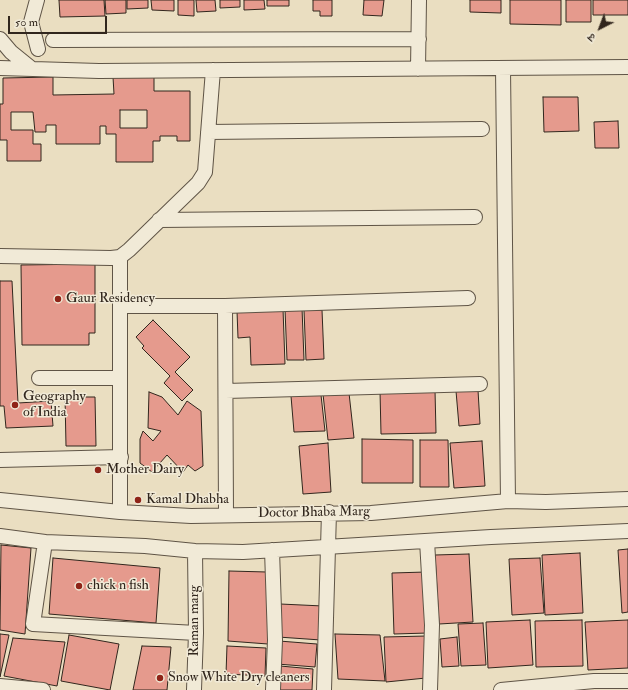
<!DOCTYPE html>
<meta charset="utf-8">
<style>
body{margin:0}
#map{position:relative;width:628px;height:690px;overflow:hidden;background:#eadec1;font-family:"IM FELL Double Pica","Noto Serif Devanagari",serif}
canvas{display:block}
.north{position:absolute;left:580px;top:8px;width:40px;height:40px;-webkit-text-stroke:3px #f1ead7;paint-order:stroke;rotate:222deg;font-size:11px;font-weight:700;line-height:16px;text-align:center;color:#31261d}
.north::after{content:'';display:block;margin:auto;width:14px;height:18px;background:#31261d;clip-path:polygon(50% 0,100% 100%,50% 72%,0 100%)}
.scale{position:absolute;left:8px;top:16px;width:99px;height:18px;box-sizing:border-box;border:2px solid #31261d;border-top:0;padding-left:5px;font-size:12px;line-height:14px;white-space:nowrap;color:#31261d;-webkit-text-stroke:3px #f1ead7;paint-order:stroke}
</style>
<div id="map">
<canvas width="628" height="690"></canvas>
<div class="north">उ</div>
<div class="scale">50 m</div>
</div>
<script>
const c = document.querySelector('canvas').getContext('2d');
c.lineJoin = 'round';
function fill(path, color) { c.fillStyle = color; c.fill(path, 'evenodd'); }
const shape = rows => new Path2D(rows.map(r => 'M' + r).join(''));
function strokePath(path, color, width, dash) { c.strokeStyle = color; c.lineWidth = width; c.lineCap = dash ? 'butt' : 'round'; c.setLineDash(dash || []); c.stroke(path); }
function write(font, color, halo, rows, align = 'center') {
  c.font = font + ' "IM FELL Double Pica",serif'; c.lineWidth = 3; c.setLineDash([]); c.textBaseline = 'middle'; c.strokeStyle = halo; c.fillStyle = color; for (const [text, x, y, turn = 0] of rows) {
    c.save(); c.translate(x, y); c.rotate((+turn || 0) * Math.PI / 180); c.textAlign = isNaN(turn) ? turn : align; if (halo) c.strokeText(text, 0, 0); c.fillText(text, 0, 0); c.restore();
  }
}
const building = shape([
 [59,0,104,0,105,16,60,17,59,0],
 [105,0,126,0,126,13,106,14,105,0],
 [127,0,148,0,148,8,127,9,127,0],
 [151,0,174,0,174,11,152,10,151,0],
 [178,0,194,0,194,16,178,15,178,0],
 [196,0,215,0,216,11,197,12,196,0],
 [220,0,240,0,240,7,220,8,220,0],
 [244,0,264,0,265,9,244,10,244,0],
 [267,0,289,0,289,6,267,6,267,0],
 [313,0,332,0,332,16,320,16,320,11,313,11,313,0],
 [364,0,384,0,382,16,363,15,364,0],
 [470,0,501,0,501,13,470,12,470,0],
 [510,0,561,0,561,25,510,24,510,0],
 [566,0,591,0,591,22,566,22,566,0],
 [593,0,628,0,628,15,593,15,593,0],
 [53,77,53,95,114,94,113,77,154,77,154,91,190,91,190,141,177,141,177,136,160,136,160,141,153,141,153,162,116,162,116,134,106,134,106,126,100,126,100,144,56,144,56,125,46,125,46,132,35,132,33,112,11,112,11,130,33,130,33,144,41,144,41,161,7,161,7,140,0,140,0,104,3,104,3,78,53,77],
 [120,110,147,110,147,128,120,128,120,110],
 [543,97,578,97,579,131,544,132,543,97],
 [618,121,619,148,595,148,594,122,618,121],
 [95,264,95,333,89,333,89,345,22,345,21,265,95,264],
 [0,281,12,281,18,403,51,401,53,426,6,428,4,406,0,406,0,281],
 [302,308,304,360,287,360,285,309,302,308],
 [283,309,285,364,251,365,250,337,238,338,237,311,283,309],
 [304,310,322,310,324,359,306,360,304,310],
 [153,320,190,357,175,372,193,390,182,401,164,383,170,376,142,348,144,346,136,337,153,320],
 [435,390,436,433,381,434,380,391,435,390],
 [478,390,480,424,459,426,456,391,478,390],
 [149,392,162,397,178,415,187,401,201,411,203,466,195,471,188,465,183,472,167,455,152,472,140,463,140,439,143,431,153,441,161,431,148,428,149,392],
 [349,393,354,438,328,440,323,394,349,393],
 [321,395,325,431,294,432,291,396,321,395],
 [65,397,95,397,96,446,66,446,65,397],
 [362,439,413,440,413,483,362,483,362,439],
 [420,440,448,440,449,487,420,487,420,440],
 [482,441,485,486,454,488,450,443,482,441],
 [328,443,331,492,303,494,299,446,328,443],
 [1,545,31,548,25,634,0,630,1,545],
 [628,549,628,612,622,613,618,550,628,549],
 [580,553,583,613,545,615,542,555,580,553],
 [469,554,473,622,439,624,435,555,469,554],
 [53,558,160,568,156,623,49,614,53,558],
 [540,558,544,613,512,615,509,559,540,558],
 [229,571,267,572,268,644,228,641,229,571],
 [426,572,428,633,394,634,392,573,426,572],
 [280,604,323,606,321,640,278,637,280,604],
 [530,620,533,665,488,668,486,622,530,620],
 [582,620,583,666,536,667,535,621,582,620],
 [628,620,628,668,588,670,585,622,628,620],
 [483,623,486,665,461,666,458,624,483,623],
 [0,634,9,635,0,677,0,634],
 [335,634,380,635,385,681,338,679,335,634],
 [69,635,119,644,110,690,61,681,69,635],
 [427,636,426,678,386,682,384,637,427,636],
 [457,637,459,666,442,667,440,639,457,637],
 [13,638,65,642,57,686,4,676,13,638],
 [279,641,317,644,315,667,277,664,279,641],
 [142,646,171,647,167,690,133,690,142,646],
 [227,646,266,648,265,676,226,674,227,646],
 [280,666,313,669,312,690,278,690,280,666]
]);
const minor = shape([
 [37,0,31,22,38,49],
 [0,39,11,52,32,69],
 [53,40,419,39],
 [0,68,99,71,628,67],
 [418,69,419,0],
 [503,69,508,501],
 [208,132,482,129],
 [159,220,475,217],
 [0,256,111,258,120,257,129,250,198,183,205,172,213,70],
 [120,257,120,512],
 [120,306,225,306,468,298],
 [225,306,226,514],
 [39,378,120,378],
 [226,391,480,384],
 [0,460,121,457],
 [0,500,120,512,191,516,371,513,508,501,546,502,628,499],
 [0,536,45,542,145,546,195,551,243,552,491,537,628,531],
 [427,541,432,625,430,690],
 [45,542,33,624,196,633],
 [272,550,275,640,273,690],
 [0,686,43,690],
 [194,690,196,633,195,551],
 [324,690,329,512],
 [501,690,594,681,628,681]
]);
const markers = [
 [58,299,4,"#8f2418"],
 [15,405,4,"#8f2418"],
 [98,470,4,"#8f2418"],
 [138,500,4,"#8f2418"],
 [79,586,4,"#8f2418"],
 [160,678,4,"#8f2418"]
];
const poiNames = [
 ["Gaur Residency",66,299],
 ["Geography",23,397],
 ["of India",23,413],
 ["Mother Dairy",106,470],
 ["Kamal Dhabha",146,500],
 ["chick n fish",87,586],
 ["Snow White Dry cleaners",168,678]
];
const streetNames = [
 ["Doctor Bhaba Marg",314,513,-1],
 ["Raman marg",195,621,-90]
];
fill(building, '#e59a8d');
strokePath(building, '#31261d', 1);
strokePath(minor, '#5f5446', 16);
strokePath(minor, '#f1ead7', 14);
for (const [x, y, r, color] of markers) { const dot = new Path2D(); dot.arc(x, y, r, 0, 2 * Math.PI); c.fillStyle = color; c.fill(dot); strokePath(dot, '#f1ead7', 1.5); }
write('14px', '#31261d', '#f1ead7', poiNames, 'left');
write('14px', '#31261d', '#f1ead7', streetNames);
</script>
